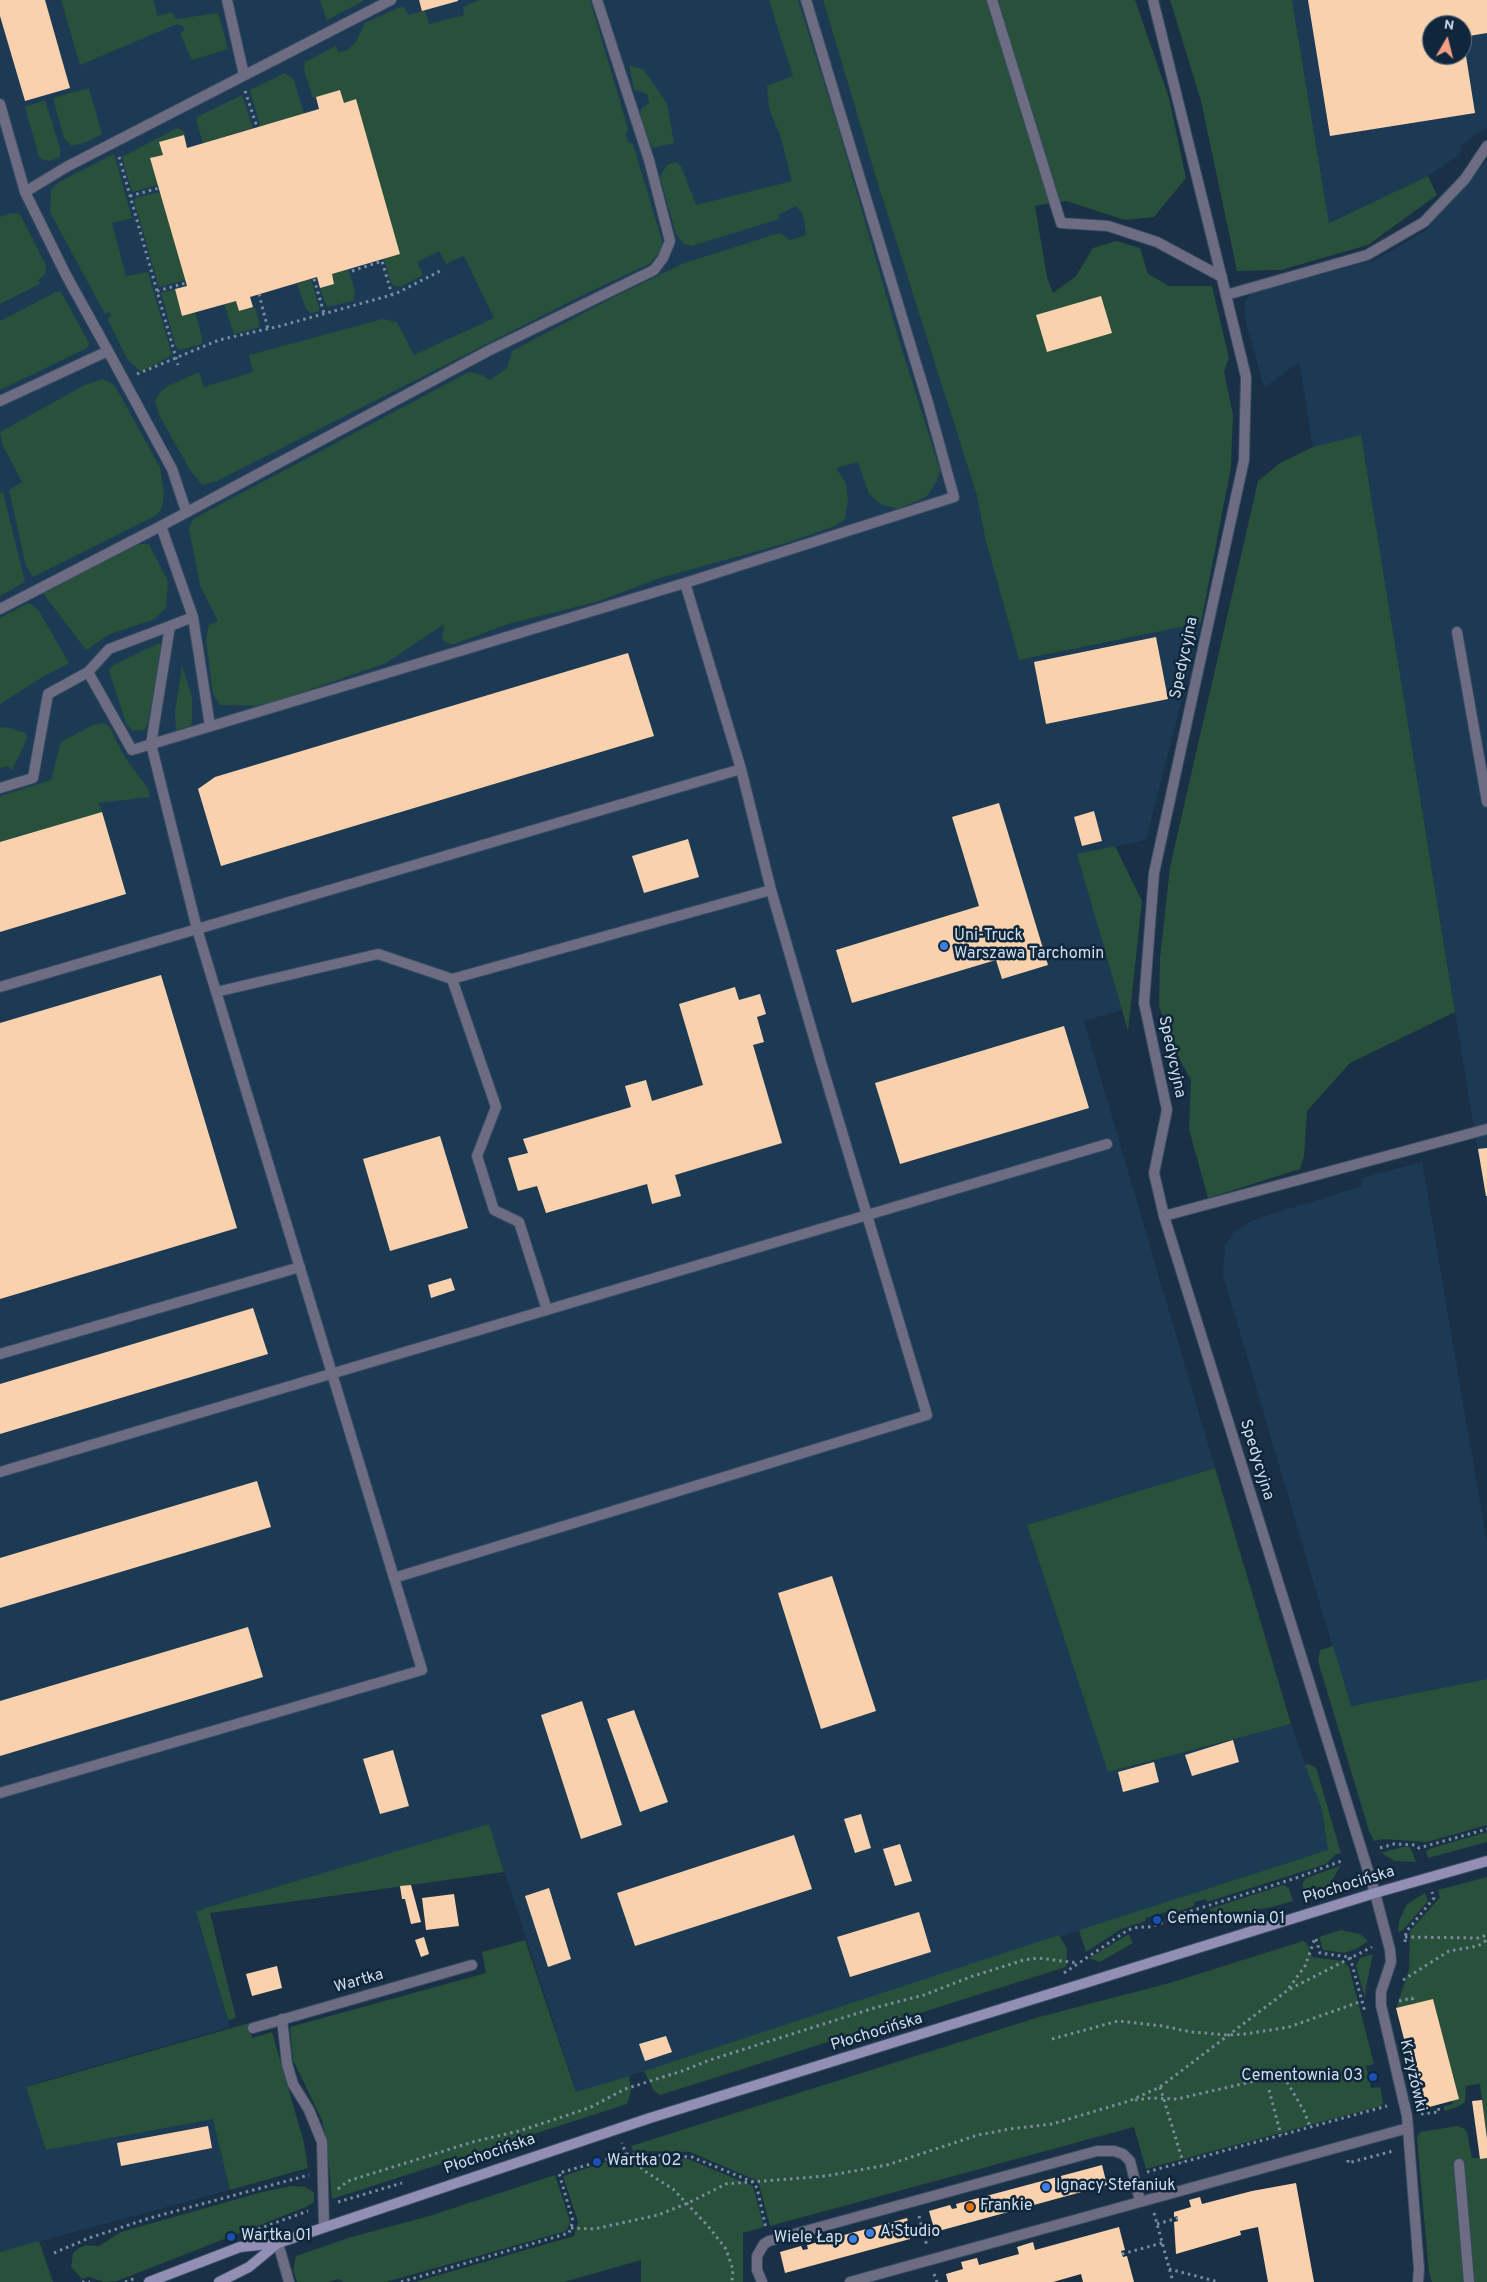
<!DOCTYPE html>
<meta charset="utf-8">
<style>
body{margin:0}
#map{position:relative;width:1487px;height:2282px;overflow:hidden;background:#193046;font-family:Overpass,sans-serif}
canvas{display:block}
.north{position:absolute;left:1422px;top:15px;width:50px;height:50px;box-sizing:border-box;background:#0f263b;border:1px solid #5c7082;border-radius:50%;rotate:8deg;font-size:14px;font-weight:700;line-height:20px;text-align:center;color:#d0deec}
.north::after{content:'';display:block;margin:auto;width:18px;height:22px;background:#f39f86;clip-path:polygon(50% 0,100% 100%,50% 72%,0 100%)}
</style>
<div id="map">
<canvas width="1487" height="2282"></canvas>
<div class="north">N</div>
</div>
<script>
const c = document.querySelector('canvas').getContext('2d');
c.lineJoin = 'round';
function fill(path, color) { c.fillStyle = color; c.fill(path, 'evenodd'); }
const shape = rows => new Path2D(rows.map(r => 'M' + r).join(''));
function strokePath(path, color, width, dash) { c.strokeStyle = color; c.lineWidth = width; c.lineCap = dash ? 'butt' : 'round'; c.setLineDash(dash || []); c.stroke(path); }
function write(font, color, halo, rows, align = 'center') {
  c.font = font + ' Overpass,sans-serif'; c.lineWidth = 5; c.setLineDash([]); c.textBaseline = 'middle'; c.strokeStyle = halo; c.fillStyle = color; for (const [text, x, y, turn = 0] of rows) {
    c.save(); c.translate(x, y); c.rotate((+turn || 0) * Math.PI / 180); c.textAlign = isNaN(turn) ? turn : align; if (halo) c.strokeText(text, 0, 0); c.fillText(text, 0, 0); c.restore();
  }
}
const built = shape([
 [0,0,823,0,877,181,977,496,985,539,1019,660,1201,623,1146,840,1078,855,1122,1010,1084,1021,1215,1468,1027,1525,1108,1771,1291,1724,1322,1810,1328,1850,577,2093,489,1825,208,1907,196,1913,230,2027,27,2086,46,2150,214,2118,230,2190,0,2252],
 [1292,0,1487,0,1487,127,1461,145,1460,154,1428,176,1329,223],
 [1432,25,1462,25,1462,55,1432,55],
 [1487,160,1487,1207,1361,436,1313,447,1299,362,1264,388,1246,322,1244,303,1251,293,1375,260,1425,231],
 [1422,1162,1487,1543,1487,1679,1350,1706,1223,1275,1225,1245,1234,1232,1253,1220,1362,1186,1362,1178]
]);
const green = shape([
 [61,0,153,0,158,16,172,12,176,19,218,13,228,49,192,60,180,34,184,30,183,26,177,24,80,65],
 [320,0,365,0,327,20],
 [480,0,590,0,628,129,626,135,628,142,633,144,662,241,661,251,649,264,587,293,217,481,202,485,190,470,159,415,155,401,160,392,168,386,199,372,204,387,253,372,249,355,383,319,397,322,414,355,494,318,464,256,446,264,439,251,417,262,423,275,400,287,394,286,390,281,384,258,400,254,356,100,344,103,340,91,313,98,304,70,305,62,336,46,338,52,348,50,356,42,365,23,403,6,409,15,425,10,429,24,464,15,463,7],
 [769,0,798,0,838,127,899,340,940,470,937,481,926,497,898,509,880,504,869,494,858,462,836,468,846,483,848,501,845,519,835,526,786,543,657,579,596,602,508,624,452,645,442,640,444,624,386,663,263,706,220,705,213,694,206,639,209,625,218,621,200,585,189,529,193,519,467,373,471,372,482,375,490,380,507,368,512,351,614,297,684,263,780,233,790,240,806,235,803,214,796,206,778,215,779,219,692,246,684,244,676,234,660,177,667,165,675,162,681,166,696,205,792,181,780,135,769,109,767,86,793,76],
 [823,0,1135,0,1169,98,1186,178,1154,217,1125,220,1066,201,1035,206,1047,277,1053,293,1076,276,1093,248,1116,241,1140,248,1148,274,1169,286,1212,286,1229,358,1224,371,1233,415,1231,467,1201,623,1019,660,985,538,977,496,877,181],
 [1170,0,1292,0,1329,223,1428,176,1437,195,1368,245,1281,270,1237,271,1201,101],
 [629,65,644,70,667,104,674,143,652,148,640,118,641,109,649,103,647,94,634,90],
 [285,73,294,80,304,114,260,126,250,90],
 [89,88,102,134,84,143,72,146,64,138,53,98],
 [242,95,253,128,203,143,197,123,197,117],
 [45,100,60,148,60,157,50,161,44,160,39,157,25,107],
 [177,128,184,131,185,135,159,142,163,155,150,158,158,185,132,192,122,157],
 [114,154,132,218,112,223,126,276,148,272,172,355,141,372,127,359,107,318,111,316,109,312,105,314,50,212,51,190,59,182],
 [160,192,185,280,159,287,134,201,135,198],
 [11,213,20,214,46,265,46,271,43,277,38,280,40,284,0,304,0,217],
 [348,269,355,291,353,301,327,307,320,288,334,284,332,274],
 [311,279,319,307,319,311,311,313,306,309,297,284],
 [175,289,182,316,195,313,202,337,202,344,180,350,176,347,161,293],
 [56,292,61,292,89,343,87,348,0,390,0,321],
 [236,301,240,311,253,307,256,309,260,327,234,334,224,304],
 [102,379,113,384,118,391,160,468,164,494,162,508,157,515,33,577,26,566,9,490,22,482,2,444,0,432,83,386],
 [1361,435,1455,1012,1350,1063,1307,1111,1304,1156,1300,1169,1208,1198,1189,1129,1191,1080,1171,1043,1159,1006,1160,958,1170,867,1258,481,1280,463,1313,447],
 [3,492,25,582,0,596,0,493],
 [140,544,149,544,168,581,166,607,155,619,110,634,86,650,43,593,116,555,127,547],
 [26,604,31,604,39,611,69,663,41,678,0,704,0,618],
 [159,643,162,647,147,726,144,730,132,731,126,723,109,671,112,666],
 [182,666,192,697,192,719,191,726,176,730,175,712],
 [103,723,109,726,124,756,148,789,150,797,98,803,102,812,0,842,0,796,51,780,61,742,93,725],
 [6,727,26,733,27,739,12,770,8,766,0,768,0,728],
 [1115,846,1142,901,1128,1031,1077,854],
 [1215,1468,1291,1724,1108,1772,1027,1525],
 [1333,1646,1351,1706,1487,1679,1487,1825,1427,1842,1382,1839,1374,1841,1369,1831,1318,1661,1320,1650],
 [1308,1764,1315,1767,1317,1771,1341,1853,1335,1855,1326,1864,1207,1902,1206,1899,1194,1902,1194,1906,1167,1915,1166,1912,1145,1918,1146,1921,1121,1929,1086,1952,1079,1930,1328,1850,1322,1810,1305,1765],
 [489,1824,504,1872,210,1913,236,2018,228,2020,196,1912,208,1907],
 [1487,1832,1487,1842,1428,1858,1426,1852,1429,1849],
 [1402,1847,1409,1847,1412,1851,1416,1862,1395,1861,1381,1853],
 [1340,1866,1330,1885,1323,1891,1307,1897,1302,1884,1306,1878],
 [1487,1877,1487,2139,1480,2084,1466,2086,1465,2102,1461,2105,1446,2111,1444,2110,1444,2106,1453,2104,1452,2101,1458,2099,1433,1999,1396,2008,1409,1970,1410,1931,1440,1897,1438,1890],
 [1283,1885,1289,1888,1293,1901,1272,1907,1215,1917,1209,1909],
 [1425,1893,1428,1901,1403,1930,1398,1932,1399,1921,1407,1904],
 [1341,1930,1360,1934,1368,1941,1356,1949,1344,1953,1323,1950,1319,1937],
 [1129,1934,1133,1943,1100,1962,1089,1958],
 [1059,1935,1067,1949,1066,1967,660,2095,654,2091,644,2071],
 [525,1940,576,2092,629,2076,631,2091,627,2104,332,2199,327,2143,322,2120,293,2060,290,2027,486,1973,482,1952],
 [1303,1941,1307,1943,1312,1957,1342,1961,1349,1967,1374,2064,1366,2066,1371,2088,1380,2087,1383,2102,1381,2106,1146,2169,1134,2127,770,2226,758,2181,690,2152,633,2151,631,2146,1039,2017,1173,1982],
 [1373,1954,1366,1987,1365,1998,1356,1966,1360,1958],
 [249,2023,252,2038,272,2032,304,2143,308,2168,230,2190,213,2119,46,2150,26,2087],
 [1457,2126,1465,2129,1467,2132,1472,2158,1487,2158,1487,2282,1432,2282,1429,2273,1417,2138,1420,2132],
 [615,2159,688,2159,753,2186,764,2227,743,2233,743,2282,641,2282,641,2260,564,2282,415,2282,574,2236,578,2222,563,2176],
 [555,2175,570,2221,567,2230,563,2232,386,2282,344,2282,338,2279,328,2282,297,2282,293,2270,296,2256,348,2238,429,2216],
 [291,2186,305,2187,314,2192,314,2202,306,2207,117,2281,105,2282,88,2277,82,2279,71,2267,73,2253,79,2248,86,2245,99,2246,121,2232,262,2192],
 [39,2241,53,2282,0,2282,0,2252]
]);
const building = shape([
 [0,0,45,0,70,88,25,101,0,16],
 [419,0,458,0,458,1,422,11],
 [1308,0,1487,0,1487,33,1463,37,1475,113,1330,136],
 [1432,25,1462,25,1462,55,1432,55],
 [340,90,344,103,356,99,400,254,332,274,334,284,320,288,317,277,250,297,253,307,239,311,236,301,182,316,175,289,187,286,150,158,163,155,159,142,184,135,187,148,319,109,316,97],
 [1101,296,1112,333,1047,352,1036,315],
 [1156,637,1168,699,1046,724,1034,662],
 [628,653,654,736,221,866,198,789,215,777],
 [999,803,1048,965,1002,979,996,960,852,1003,836,950,979,906,952,817],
 [1094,811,1102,841,1082,846,1074,817],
 [102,812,126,894,0,932,0,842],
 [688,839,699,877,644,893,632,856],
 [161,975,237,1228,0,1299,0,1023],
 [735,987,739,1000,760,994,766,1014,757,1017,764,1042,753,1045,782,1143,675,1175,681,1196,652,1204,647,1184,546,1213,537,1186,518,1191,508,1158,528,1153,523,1139,631,1107,625,1086,646,1080,652,1101,703,1085,679,1004],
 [1064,1026,1089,1108,900,1164,875,1083],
 [440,1136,468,1228,390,1251,363,1159],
 [1487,1148,1487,1196,1486,1196,1478,1149],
 [451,1278,455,1290,431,1298,428,1285],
 [253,1308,268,1354,0,1434,0,1384],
 [257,1481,271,1527,0,1608,0,1558],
 [832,1576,876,1711,821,1729,778,1593],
 [248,1627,263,1677,0,1756,0,1701],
 [582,1701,622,1825,581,1839,541,1715],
 [634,1710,668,1802,640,1812,607,1719],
 [1233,1740,1239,1762,1192,1776,1185,1755],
 [393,1750,409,1806,380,1814,363,1759],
 [1154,1762,1159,1782,1123,1792,1118,1772],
 [861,1814,871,1848,855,1853,844,1819],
 [794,1835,812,1889,635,1946,617,1893],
 [900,1844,912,1881,895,1886,883,1849],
 [411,1885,421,1922,411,1924,405,1899,402,1899,400,1886],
 [549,1888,571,1959,548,1967,525,1896],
 [454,1894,459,1926,426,1930,422,1898],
 [919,1912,931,1952,850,1977,837,1937],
 [424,1937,429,1954,421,1957,415,1940],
 [277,1966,282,1988,252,1996,246,1974],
 [1433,1999,1459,2099,1422,2109,1396,2008],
 [666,2036,672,2052,645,2061,639,2044],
 [1482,2100,1487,2139,1487,2158,1480,2159,1472,2101],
 [208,2126,212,2148,121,2166,117,2143],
 [1102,2165,1107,2185,935,2232,929,2211,950,2205,952,2209,957,2208,956,2204],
 [1296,2183,1314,2282,1268,2282,1258,2227,1240,2231,1241,2235,1176,2254,1174,2222,1178,2221,1177,2216,1174,2217,1174,2212,1191,2207,1189,2200,1200,2197,1202,2204,1252,2191],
 [907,2218,910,2228,907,2229,910,2239,785,2273,780,2252,801,2246,803,2250,808,2249,807,2245],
 [1119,2227,1125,2250,1121,2251,1123,2257,1127,2256,1134,2282,1083,2282,1081,2274,1053,2282,948,2282,946,2274,963,2269,961,2262,977,2258,979,2265,1019,2254,1017,2247,1033,2242,1035,2250]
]);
const path = shape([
 [245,91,257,127],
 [119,157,178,365],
 [130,196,159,188],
 [352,271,382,261,392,295],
 [314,279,324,313],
 [157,291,186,283],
 [259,294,268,329],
 [137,374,219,340,280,326,395,294,442,270],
 [1380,1848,1394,1844,1415,1845,1419,1848,1487,1829],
 [1405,1937,1478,1938,1487,1935],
 [1316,1939,1320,1953,1349,1957],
 [1405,1942,1406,1932,1434,1898,1432,1892],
 [1350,1957,1365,2012],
 [1064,1973,1128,1930,1138,1927,1149,1927,1167,1921,1175,1916,1296,1878,1344,1860],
 [1403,1980,1449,1951,1478,1946,1487,1940],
 [1289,1988,1305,1966,1315,1938],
 [1399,2001,1412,1998,1414,2004],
 [1052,2039,1118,2021,1163,2026,1191,2032,1228,2035,1245,2034,1289,2027,1362,2001],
 [1160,2087,1183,2162],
 [1269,2090,1281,2135],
 [1135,2100,1151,2098,1177,2099,1272,2077,1281,2078,1287,2082,1304,2111,1310,2127],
 [1421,2114,1439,2112,1438,2104],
 [626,2154,692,2157,753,2182,757,2188,766,2228],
 [626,2154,646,2172,673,2189,708,2226,726,2249,733,2270,732,2282],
 [1348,2160,1348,2163,1393,2151],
 [1147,2172,1387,2106],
 [338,2189,348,2181,476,2141,519,2131,571,2114,591,2107,625,2089,682,2071,710,2060,874,2008,924,1995,970,1977,1024,1960,1038,1958,1078,1963],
 [338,2202,402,2183],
 [1154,2213,1173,2282],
 [919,2216,927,2246],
 [1157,2224,1178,2218],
 [571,2228,594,2229,658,2215,688,2203,726,2184,826,2176,887,2165,978,2135,1010,2129,1052,2124,1129,2101,1160,2087,1288,1990,1372,1947],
 [258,2229,308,2211],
 [54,2253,89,2238,150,2218,309,2175],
 [1122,2254,1162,2243],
 [1169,2269,1219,2282],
 [934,2274,937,2282],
 [82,2282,90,2282],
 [125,2282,136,2278],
 [401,2282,569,2233,573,2221,559,2173,626,2154,622,2143]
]);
const service = shape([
 [227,0,244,75],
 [992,0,1061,223,1108,226,1157,242,1222,277],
 [1153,0,1226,295],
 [0,104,25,192,66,275,108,351,0,401],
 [25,192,68,166,391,0],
 [108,351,172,469,186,511],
 [161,526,193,617,210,726],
 [0,609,161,526,488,351,654,270,663,258,670,241,649,160,597,0],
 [1457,632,1487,802],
 [88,672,132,750,685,583,954,497,928,403,806,0],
 [0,788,33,778,48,694,88,672,109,649,170,626],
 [452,979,496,1107,477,1156,494,1210,519,1222,547,1310],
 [0,987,741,769],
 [216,992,378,954,452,979,771,890],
 [1164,1216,1487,1129],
 [0,1354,300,1267],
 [0,1472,1107,1144],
 [394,1578,927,1415,821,1062,771,890,741,769,685,583],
 [0,1793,422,1670,197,929,151,744,170,626,193,617],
 [282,2019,287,2064,293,2084,309,2110,322,2142,324,2227],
 [253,2028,472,1965],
 [278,2243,289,2282],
 [762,2282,757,2270,757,2256,764,2244,769,2241,1097,2151,1114,2151,1123,2154,1130,2161,1140,2201],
 [850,2282,1408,2128]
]);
const pedestrian = shape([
 [1459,2164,1469,2282]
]);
const minor = shape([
 [1418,2282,1419,2269,1407,2116,1381,2005,1381,1992,1391,1962,1390,1950,1375,1893,1164,1216,1154,1173,1167,1110,1144,1003,1154,873,1244,460,1246,377,1226,295,1367,255,1424,222,1465,179,1487,146]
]);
const secondary = shape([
 [149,2282,240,2247,278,2243,650,2118,1375,1893,1487,1861],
 [219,2282,249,2267,278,2243]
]);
const markers = [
 [944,946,5,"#3f7fe0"],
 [1157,1920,5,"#1a4fb4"],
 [1373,2077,5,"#1a4fb4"],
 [597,2162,5,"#1a4fb4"],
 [1046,2187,5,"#3f7fe0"],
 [970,2207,5,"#e8710a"],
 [870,2233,5,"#3f7fe0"],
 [231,2237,5,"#1a4fb4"],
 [853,2239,5,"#3f7fe0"]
];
const streetNames = [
 ["Spedycyjna",1185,658,-78],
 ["Spedycyjna",1171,1057,78],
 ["Spedycyjna",1256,1460,73],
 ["Płochocińska",1349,1886,-17],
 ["Wartka",359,1982,-16],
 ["Płochocińska",877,2033,-17],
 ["Krzyżówki",1412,2076,77],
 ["Płochocińska",490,2155,-19]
];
const poiNames = [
 ["Uni-Truck",954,937],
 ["Warszawa Tarchomin",954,955],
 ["Cementownia 01",1167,1920],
 ["Cementownia 03",1363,2077,"right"],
 ["Wartka 02",607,2162],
 ["Ignacy Stefaniuk",1056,2187],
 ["Frankie",980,2207],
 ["A'Studio",880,2233],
 ["Wartka 01",241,2237],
 ["Wiele Łap",843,2239,"right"]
];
fill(built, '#1d3a55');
fill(green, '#28503a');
fill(building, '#f9d2ad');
strokePath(service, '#364c61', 12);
strokePath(pedestrian, '#364c61', 12);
strokePath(minor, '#364c61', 12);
strokePath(secondary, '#364c61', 12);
strokePath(path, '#798c9d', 3, [2.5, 4]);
strokePath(service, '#6e6c83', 10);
strokePath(pedestrian, '#6e6c83', 10);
strokePath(minor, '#6e6c83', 10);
strokePath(secondary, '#928eb4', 10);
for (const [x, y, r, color] of markers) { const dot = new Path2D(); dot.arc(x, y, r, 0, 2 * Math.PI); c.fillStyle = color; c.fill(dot); strokePath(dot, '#0f263b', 2); }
write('16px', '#d0deec', '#0f263b', streetNames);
write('16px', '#d0deec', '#0f263b', poiNames, 'left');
</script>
